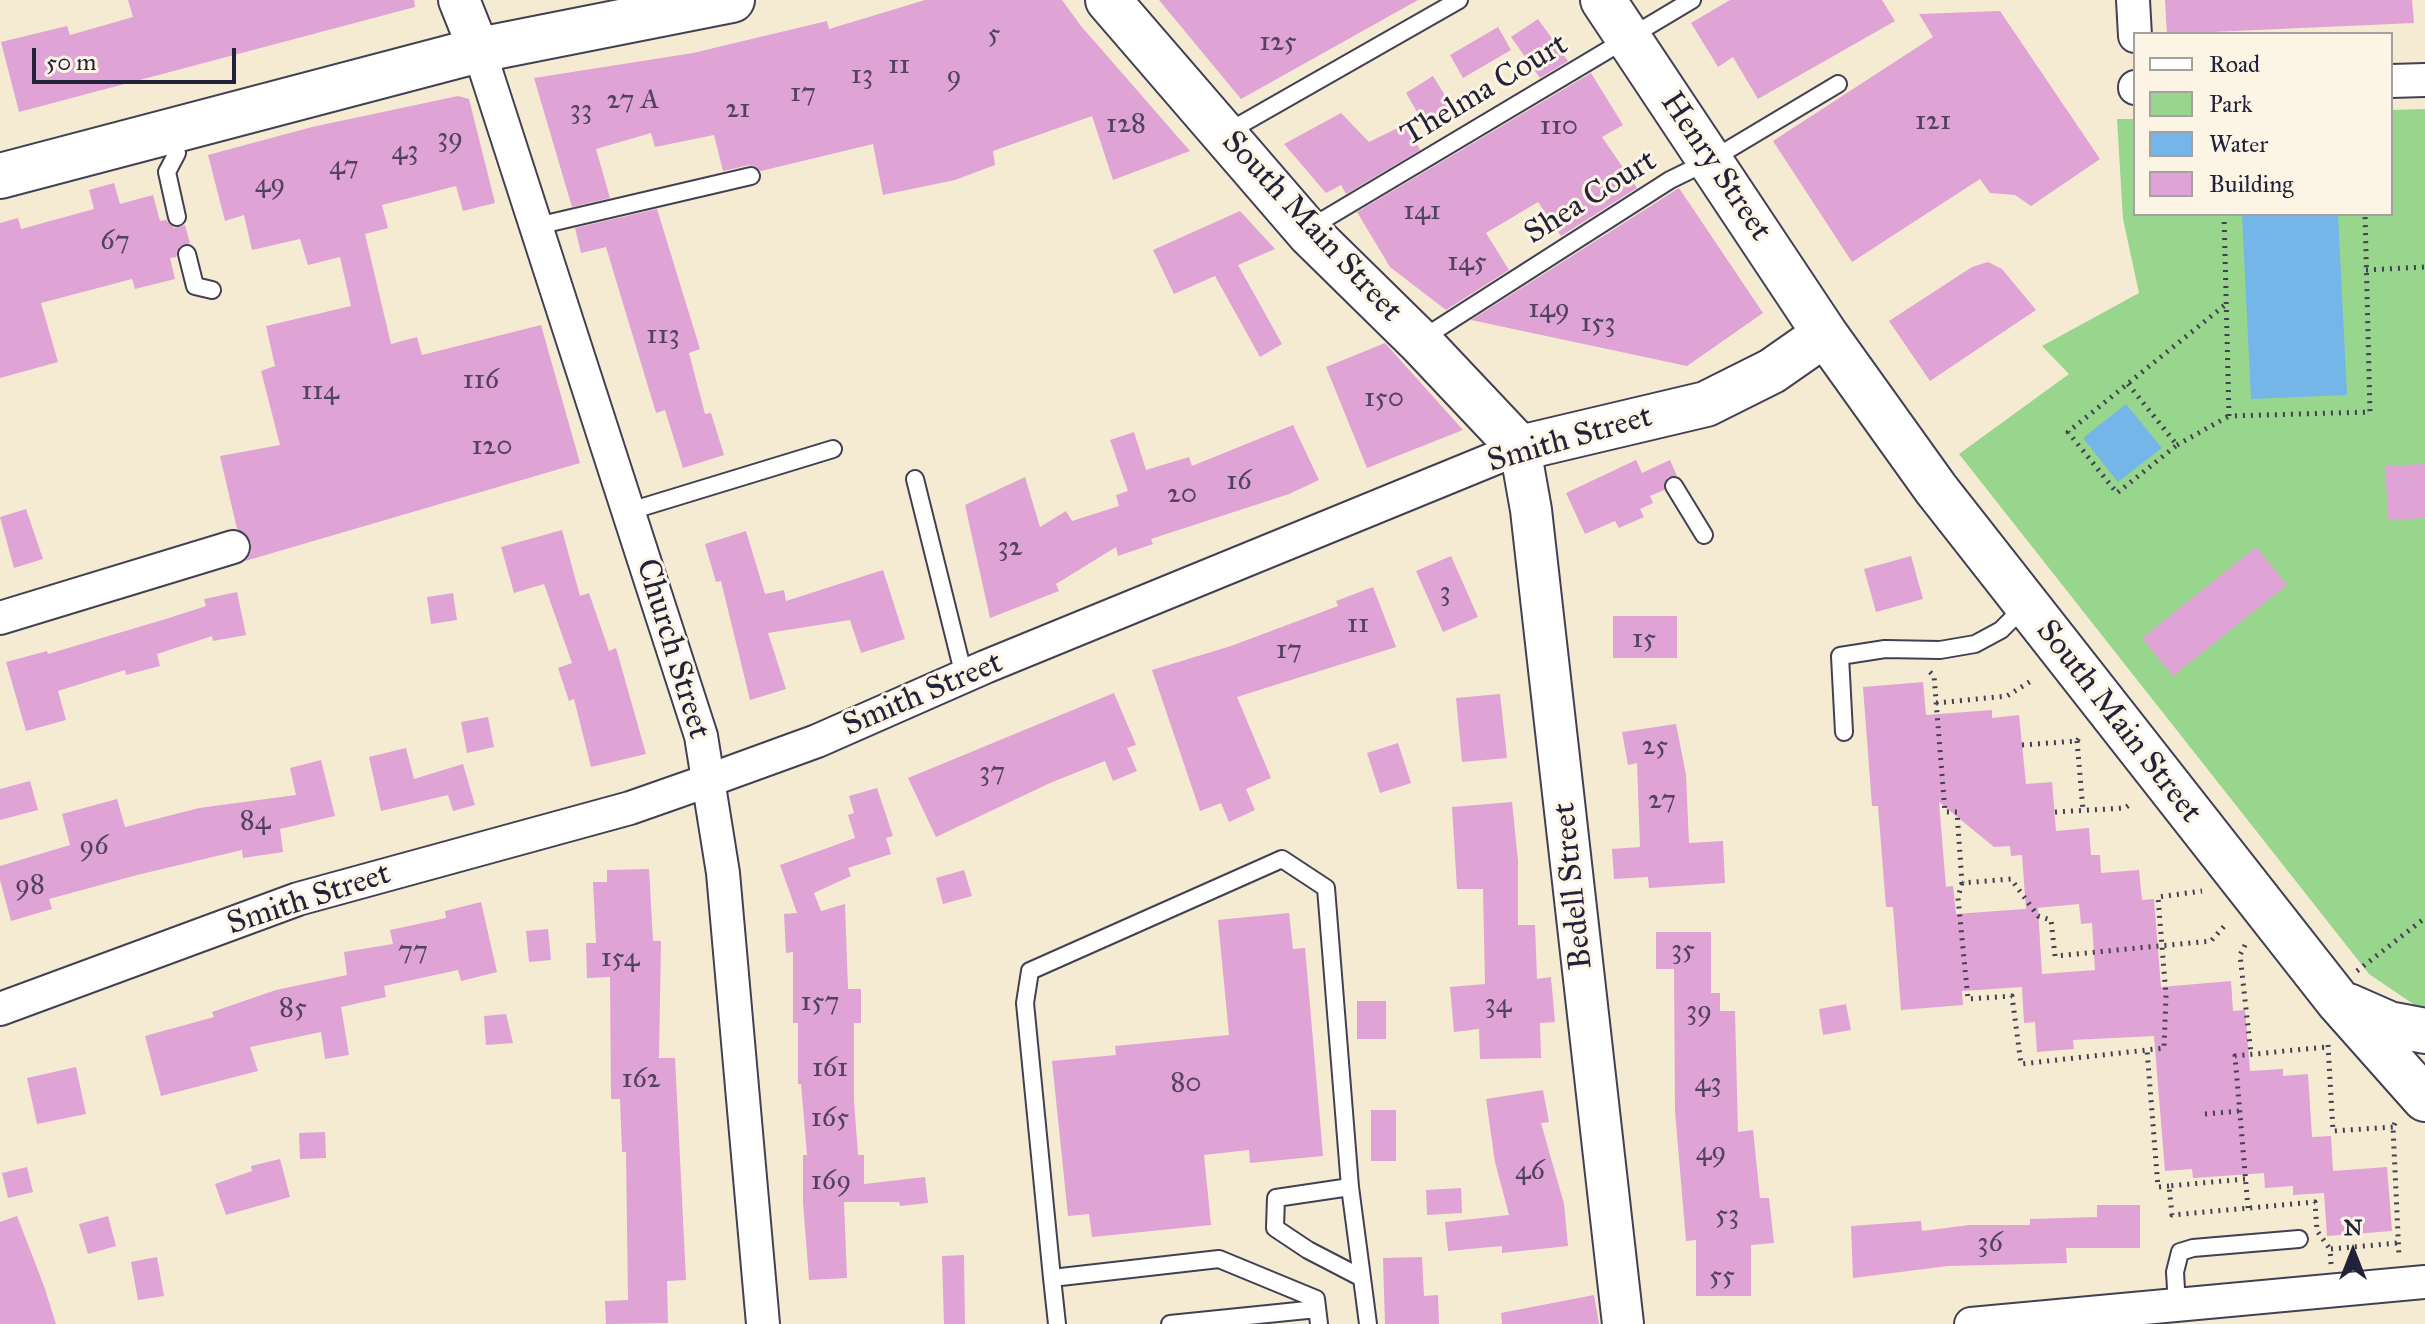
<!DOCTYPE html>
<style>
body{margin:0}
#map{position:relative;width:2425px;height:1324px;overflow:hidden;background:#f5ebd3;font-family:"IM FELL Great Primer",serif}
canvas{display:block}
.legend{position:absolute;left:2133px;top:32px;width:260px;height:184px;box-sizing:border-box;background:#fcf5e5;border:2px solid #a5a1a1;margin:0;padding:10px 14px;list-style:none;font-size:24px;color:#22223b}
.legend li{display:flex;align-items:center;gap:16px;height:40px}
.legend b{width:40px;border:2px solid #a5a1a1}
.north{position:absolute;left:2313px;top:1212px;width:80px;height:80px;-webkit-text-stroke:6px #fcf5e5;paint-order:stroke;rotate:0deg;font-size:22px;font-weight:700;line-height:32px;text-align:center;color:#22223b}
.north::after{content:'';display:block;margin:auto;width:28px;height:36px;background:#22223b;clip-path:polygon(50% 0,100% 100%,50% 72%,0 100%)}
.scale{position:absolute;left:32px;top:48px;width:204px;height:36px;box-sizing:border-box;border:4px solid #22223b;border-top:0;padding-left:10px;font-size:24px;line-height:28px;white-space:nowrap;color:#22223b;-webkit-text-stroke:6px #fcf5e5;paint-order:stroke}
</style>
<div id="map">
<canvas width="2425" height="1324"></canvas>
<ul class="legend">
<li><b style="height:10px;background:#fff"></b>Road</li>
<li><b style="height:22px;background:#97d68c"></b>Park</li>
<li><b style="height:22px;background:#75b6e9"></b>Water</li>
<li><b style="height:22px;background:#dfa3d5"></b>Building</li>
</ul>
<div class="north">N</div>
<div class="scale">50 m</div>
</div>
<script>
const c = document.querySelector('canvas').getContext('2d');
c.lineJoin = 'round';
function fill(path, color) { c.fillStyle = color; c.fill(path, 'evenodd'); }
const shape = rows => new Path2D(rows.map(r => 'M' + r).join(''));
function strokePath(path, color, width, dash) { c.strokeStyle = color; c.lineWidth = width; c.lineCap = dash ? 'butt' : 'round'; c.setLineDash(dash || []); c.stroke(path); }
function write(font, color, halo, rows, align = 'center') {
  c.font = font + ' "IM FELL Great Primer",serif'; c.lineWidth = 6; c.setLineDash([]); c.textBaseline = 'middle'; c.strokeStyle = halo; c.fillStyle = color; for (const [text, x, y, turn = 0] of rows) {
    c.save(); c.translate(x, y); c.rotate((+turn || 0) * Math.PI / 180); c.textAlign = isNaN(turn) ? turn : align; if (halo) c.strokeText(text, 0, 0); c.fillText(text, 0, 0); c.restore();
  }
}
const green = shape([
 [2425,109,2425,1012,2369,974,1959,454,2069,374,2042,346,2139,293,2123,219,2117,119,2135,119,2135,214,2391,214,2391,110]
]);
const water = shape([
 [2242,214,2338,214,2347,395,2251,399],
 [2126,404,2162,448,2118,482,2083,438]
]);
const building = shape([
 [128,0,414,0,415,7,19,112,1,42,67,26,70,35,133,17],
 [925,0,1062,0,1081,26,1190,151,1113,180,1092,116,993,151,995,165,955,180,883,195,873,144,761,171,749,165,723,171,714,135,655,147,651,133,596,149,610,198,572,207,534,78,693,53,827,21,829,29],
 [1159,0,1418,0,1241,99],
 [1730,0,1882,0,1895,21,1758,99,1733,57,1718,67,1691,23],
 [2165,0,2412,0,2414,23,2167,34],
 [2000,11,2100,159,2031,206,2015,195,1990,193,1980,179,1852,262,1773,141,1933,37,1919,14],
 [1538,19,1568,61,1540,78,1511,37],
 [1498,27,1511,50,1463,78,1450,55],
 [1591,73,1623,125,1602,137,1637,188,1561,236,1538,202,1486,233,1509,270,1446,310,1390,267,1357,212],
 [1433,76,1451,105,1423,122,1406,93],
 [458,96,469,99,495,203,463,211,456,186,382,205,388,228,365,234,391,344,417,337,422,355,541,325,580,463,245,561,251,552,251,542,237,529,220,456,280,445,261,371,275,366,266,326,351,306,340,257,308,265,300,239,252,250,244,215,225,221,208,155,312,127],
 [1341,113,1369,142,1406,124,1420,150,1346,194,1341,185,1326,193,1284,144],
 [114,183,120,204,153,195,160,221,166,220,174,228,185,225,190,243,180,246,176,257,170,258,175,279,135,289,132,279,41,303,58,362,0,378,0,223,18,218,21,229,94,209,89,190],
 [1679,188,1763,313,1687,366,1471,320],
 [657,209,700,349,689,353,705,414,711,413,724,455,683,468,665,410,656,413,606,247,581,253,575,228],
 [1240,211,1275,249,1238,265,1282,344,1260,357,1215,276,1174,294,1153,250],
 [1988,262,2002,269,2036,310,1930,381,1889,321,1972,267],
 [1385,343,1463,430,1367,468,1326,367],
 [1293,425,1319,480,1289,494,1151,539,1153,544,1118,556,1116,547,1056,584,1059,591,990,618,965,505,1025,477,1040,527,1066,511,1072,521,1119,506,1116,495,1128,491,1110,440,1134,432,1146,470,1189,457,1192,466],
 [1636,460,1642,473,1670,460,1677,476,1668,477,1664,490,1650,496,1653,503,1640,509,1644,517,1619,528,1615,521,1585,534,1566,493],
 [2425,464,2425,518,2388,520,2385,466],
 [26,509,43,559,14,568,0,517],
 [562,530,580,596,589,593,609,651,616,648,646,754,591,767,574,699,569,701,558,668,572,663,544,584,514,593,501,547],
 [746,531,765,594,784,590,786,601,883,570,905,639,861,653,850,620,768,633,786,689,750,700,721,581,716,582,705,544],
 [2256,547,2287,585,2173,676,2142,638],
 [1451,556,1478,617,1443,632,1416,571],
 [1911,556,1923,599,1876,612,1864,569],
 [1373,587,1396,647,1237,697,1271,778,1246,789,1255,810,1229,822,1221,803,1200,811,1152,670,1231,646,1338,606,1336,601],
 [237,592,246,635,213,641,212,636,157,654,160,666,126,675,125,670,58,691,66,720,26,731,6,662,47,651,48,654,169,618,206,606,204,599],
 [453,593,457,620,431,624,427,597],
 [1613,616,1677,616,1677,658,1613,658],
 [1923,682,1926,715,1992,710,1992,718,2019,715,2026,784,2052,782,2056,831,2089,828,2091,855,2100,855,2101,873,2139,870,2142,900,2154,899,2161,987,2231,981,2233,1011,2245,1010,2250,1071,2283,1069,2283,1076,2308,1074,2312,1137,2331,1136,2333,1171,2387,1167,2392,1231,2327,1236,2324,1193,2293,1195,2293,1186,2265,1188,2264,1173,2193,1178,2192,1169,2165,1171,2154,1036,2073,1040,2074,1049,2037,1052,2035,1022,2024,1023,2022,987,1962,991,1963,1005,1901,1010,1893,907,1886,907,1878,806,1872,806,1863,687],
 [1939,802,1994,847,2010,846,2011,856,2022,855,2026,909,2079,904,2081,924,2092,923,2095,970,2042,974,2038,908,1956,914,1953,886,1946,887],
 [1114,693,1136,745,1127,748,1137,771,1113,781,1105,761,1050,783,936,837,908,778],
 [1500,694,1507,758,1462,762,1456,698],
 [488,717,494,747,467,753,461,722],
 [1676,724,1686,775,1689,843,1723,841,1725,883,1649,888,1648,877,1614,879,1612,849,1640,847,1637,763,1628,765,1622,732],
 [1398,743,1411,783,1380,793,1367,753],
 [406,748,414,779,463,764,475,805,453,811,448,795,381,811,369,757],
 [321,760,335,816,280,829,283,852,243,858,242,850,137,875,49,899,52,909,11,921,0,880,0,866,70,845,62,814,117,799,125,827,199,808,296,795,290,768],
 [30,781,38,810,0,820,0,789],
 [877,788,893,836,886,838,891,854,848,868,851,876,814,893,821,911,845,904,848,989,861,989,861,1023,854,1023,854,1100,858,1155,864,1155,864,1184,925,1177,928,1203,900,1206,899,1202,844,1202,847,1278,809,1280,803,1202,803,1155,807,1155,801,1084,798,1084,798,1023,793,1023,793,952,786,953,784,914,797,913,780,865,855,838,848,815,854,813,849,796],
 [1512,802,1518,861,1518,925,1535,925,1537,979,1551,977,1555,1022,1540,1023,1541,1058,1480,1059,1479,1029,1454,1032,1450,987,1485,984,1483,889,1457,889,1452,807],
 [649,869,653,941,661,941,659,1058,675,1058,686,1280,667,1281,668,1323,606,1324,605,1301,628,1300,626,1152,622,1152,620,1099,611,1099,610,977,587,978,586,943,596,943,593,882,607,882,607,870],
 [964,870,972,896,943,904,936,878],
 [481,902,497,972,461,981,458,970,384,986,386,997,341,1007,349,1055,325,1059,321,1032,250,1047,258,1071,161,1096,145,1036,214,1017,212,1012,276,990,347,975,344,952,393,944,390,930,446,918,445,911],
 [1289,913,1293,949,1305,948,1323,1156,1250,1163,1249,1150,1204,1155,1211,1225,1092,1237,1089,1214,1068,1216,1052,1061,1116,1055,1115,1046,1229,1035,1218,920],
 [548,929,551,960,529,962,526,931],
 [1656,932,1711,932,1711,993,1720,993,1720,1011,1735,1011,1738,1132,1753,1130,1760,1198,1769,1198,1774,1243,1751,1245,1751,1296,1696,1296,1696,1240,1686,1241,1675,1111,1674,969,1656,969],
 [1357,1001,1386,1001,1386,1039,1357,1039],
 [1846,1004,1851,1030,1823,1035,1819,1009],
 [506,1014,513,1043,486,1045,484,1016],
 [76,1067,86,1114,37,1124,27,1078],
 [1543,1090,1549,1122,1541,1123,1564,1204,1568,1246,1502,1253,1502,1246,1448,1251,1445,1222,1509,1215,1495,1162,1486,1099],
 [1371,1110,1396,1110,1396,1161,1371,1161],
 [325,1132,326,1158,300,1159,299,1133],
 [280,1159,290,1197,226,1215,215,1184,252,1171,251,1166],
 [27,1167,33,1192,8,1198,2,1173],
 [1461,1188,1462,1213,1427,1215,1426,1190],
 [2097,1205,2140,1205,2140,1248,2066,1248,2067,1263,1948,1266,1853,1278,1851,1226,1921,1221,1922,1231,1970,1225,2030,1225,2030,1219,2097,1217],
 [17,1216,44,1286,56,1324,0,1324,0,1222],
 [108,1216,116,1246,88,1254,79,1224],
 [964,1255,965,1324,944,1324,942,1256],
 [157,1257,164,1296,138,1300,131,1262],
 [1422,1257,1424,1296,1438,1295,1439,1324,1385,1324,1383,1258],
 [1594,1295,1599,1324,1502,1324,1501,1313]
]);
const path = shape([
 [2224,214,2229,416,2370,412,2365,214],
 [2366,270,2425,267],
 [2128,384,2177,445,2117,493,2068,432,2225,305],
 [2177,445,2229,416],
 [1930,672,1934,676,1945,812,1957,812,1962,883,2011,879,2038,916,2051,920,2055,956,2211,941,2227,923],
 [1936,703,2007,696,2034,679],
 [2077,741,2083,810],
 [2022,745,2077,741,2079,738],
 [2055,812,2125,808,2132,803],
 [1962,883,1958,898,1968,999,2012,996,2021,1064,2147,1050],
 [2245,945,2240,955,2251,1054],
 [2357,971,2425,918],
 [2328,1045,2333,1131,2393,1127],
 [2205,1114,2240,1111],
 [2395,1123,2393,1127,2399,1257],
 [2245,1179,2169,1186,2172,1215,2315,1202,2317,1231,2330,1249],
 [2169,1186,2158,1187,2147,1050,2164,1048,2166,995,2158,897,2202,891],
 [2248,1208,2235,1056,2326,1047],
 [2331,1264,2330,1249,2398,1243]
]);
const service = shape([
 [1224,134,1459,0],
 [177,153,167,172,177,217],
 [537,226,751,176],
 [1308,229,1692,0],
 [187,254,195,286,212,290],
 [1420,340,1670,180,1711,160,1838,84],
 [915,479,964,676],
 [1674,486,1704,535],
 [630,511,833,449],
 [1844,732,1840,656,1885,649,1940,650,1975,644,2001,630,2025,606],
 [1052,1278,1025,1003,1030,971,1282,859,1326,888,1350,1187],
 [1362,1278,1308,1250,1275,1228,1276,1198,1350,1187,1362,1278,1368,1324],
 [2177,1306,2175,1272,2180,1252,2193,1248,2299,1239],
 [1057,1324,1052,1278,1219,1259,1316,1299,1319,1324],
 [1170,1324,1317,1309]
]);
const minor = shape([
 [2133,0,2135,36],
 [479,50,701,736,723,873,763,1324],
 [2391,81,2425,80],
 [2135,87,2135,88],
 [0,618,233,547],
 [0,1009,298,899,630,808,707,781,817,741,985,667,1520,448],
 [1971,1324,2425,1282]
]);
const tertiary = shape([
 [459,0,479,50],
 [1520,448,1531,510,1623,1324]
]);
const secondary = shape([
 [1108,0,1310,234,1419,341,1520,448,1706,404,1772,371,1825,334],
 [1603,0,1825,334,1936,489,2338,1001,2425,1099],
 [2348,1006,2389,1024,2425,1031]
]);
const primary = shape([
 [0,176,479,50,732,0]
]);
const numberNames = [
 ["5",994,35],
 ["125",1278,43],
 ["11",899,66],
 ["13",862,76],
 ["9",954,77],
 ["17",803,94],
 ["27 A",633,101],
 ["21",738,110],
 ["33",581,111],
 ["121",1933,122],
 ["128",1126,125],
 ["110",1559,127],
 ["39",450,139],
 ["43",405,152],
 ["47",344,167],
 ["49",270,185],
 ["141",1422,212],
 ["67",115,242],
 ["145",1467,263],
 ["149",1549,310],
 ["153",1598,324],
 ["113",663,336],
 ["116",481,381],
 ["114",320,392],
 ["150",1384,399],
 ["120",492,447],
 ["16",1239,482],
 ["20",1182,495],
 ["32",1010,548],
 ["3",1445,593],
 ["11",1358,625],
 ["15",1644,640],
 ["17",1289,651],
 ["25",1655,747],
 ["37",992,773],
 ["27",1662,801],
 ["84",255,822],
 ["96",94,847],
 ["98",30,886],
 ["35",1683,951],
 ["77",413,952],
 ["154",620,959],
 ["157",820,1003],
 ["34",1498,1005],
 ["85",293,1009],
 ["39",1699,1012],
 ["161",830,1069],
 ["162",641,1080],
 ["80",1186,1084],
 ["43",1708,1084],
 ["165",830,1119],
 ["49",1711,1153],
 ["46",1530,1172],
 ["169",831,1182],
 ["53",1727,1216],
 ["36",1990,1244],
 ["55",1722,1277]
];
const streetNames = [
 ["Thelma Court",1485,91,-31],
 ["Henry Street",1715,167,56],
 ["Shea Court",1591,198,-32],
 ["South Main Street",1311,227,47],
 ["Smith Street",1570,440,-16],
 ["Church Street",672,649,73],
 ["Smith Street",923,695,-23],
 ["South Main Street",2118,722,52],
 ["Bedell Street",1574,886,-96],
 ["Smith Street",309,900,-18]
];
fill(green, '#97d68c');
fill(water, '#75b6e9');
fill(building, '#dfa3d5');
strokePath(service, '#424052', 20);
strokePath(minor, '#424052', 36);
strokePath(tertiary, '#424052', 44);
strokePath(secondary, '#424052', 48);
strokePath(primary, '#424052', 48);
strokePath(path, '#424052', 5, [2, 6]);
strokePath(service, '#fff', 16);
strokePath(minor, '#fff', 32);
strokePath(tertiary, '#fff', 40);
strokePath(secondary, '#fff', 44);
strokePath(primary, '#fff', 44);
write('28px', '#514262', null, numberNames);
write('32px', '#22223b', '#fcf5e5', streetNames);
</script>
